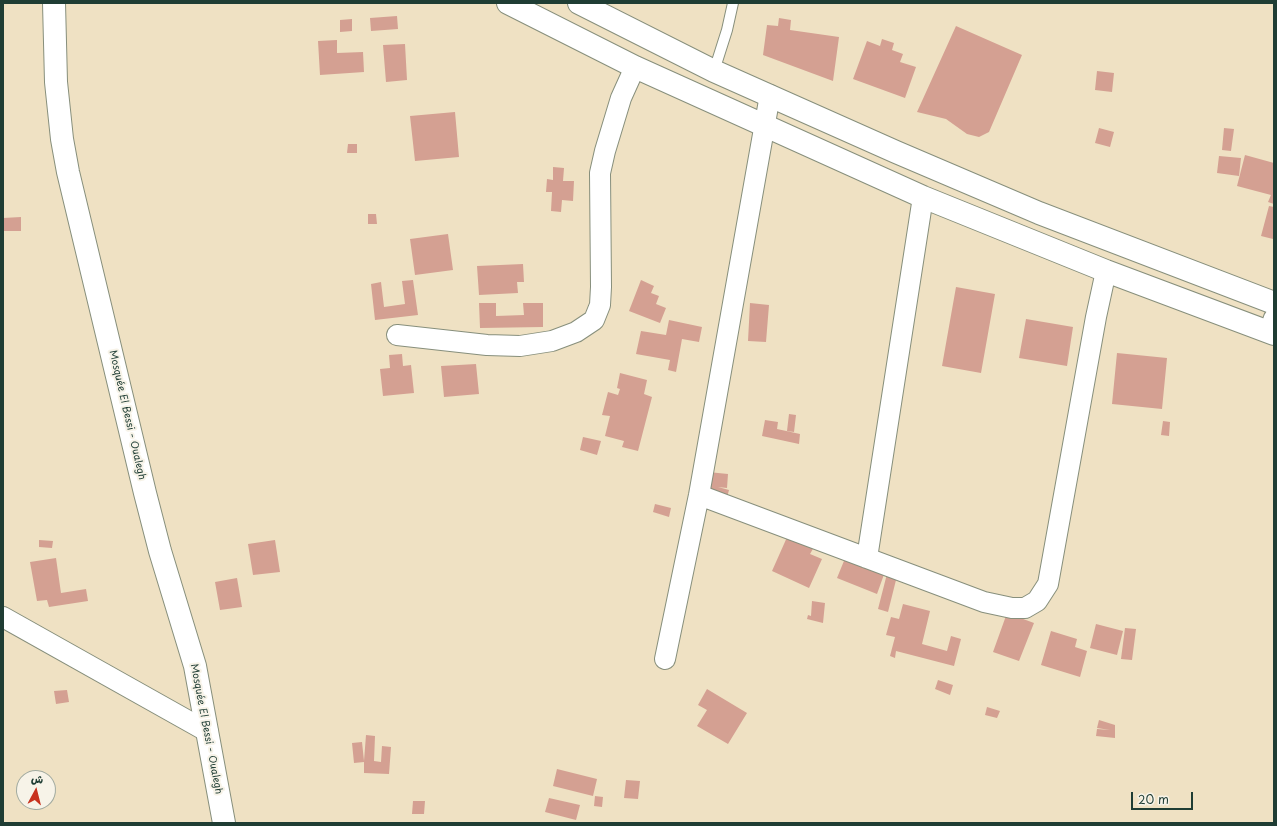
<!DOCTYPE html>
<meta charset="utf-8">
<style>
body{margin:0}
#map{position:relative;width:1277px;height:826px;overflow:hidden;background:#efe1c3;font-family:"Playpen Sans","Playpen Sans Arabic",sans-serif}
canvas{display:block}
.frame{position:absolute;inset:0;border:4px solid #1f3d34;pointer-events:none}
.north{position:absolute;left:16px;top:770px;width:40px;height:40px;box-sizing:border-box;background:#f7f3e8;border:1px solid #a1aaa0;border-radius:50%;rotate:7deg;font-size:11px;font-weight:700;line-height:16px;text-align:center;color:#1f3d34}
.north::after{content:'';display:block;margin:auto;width:14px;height:18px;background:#c8321e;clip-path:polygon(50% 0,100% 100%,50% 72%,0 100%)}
.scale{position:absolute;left:1131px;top:792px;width:62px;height:18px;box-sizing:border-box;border:2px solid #1f3d34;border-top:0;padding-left:5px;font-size:12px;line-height:14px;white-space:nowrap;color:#1f3d34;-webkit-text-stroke:3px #f7f3e8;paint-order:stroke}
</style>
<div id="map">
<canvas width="1277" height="826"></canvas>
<div class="frame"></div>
<div class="north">ش</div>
<div class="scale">20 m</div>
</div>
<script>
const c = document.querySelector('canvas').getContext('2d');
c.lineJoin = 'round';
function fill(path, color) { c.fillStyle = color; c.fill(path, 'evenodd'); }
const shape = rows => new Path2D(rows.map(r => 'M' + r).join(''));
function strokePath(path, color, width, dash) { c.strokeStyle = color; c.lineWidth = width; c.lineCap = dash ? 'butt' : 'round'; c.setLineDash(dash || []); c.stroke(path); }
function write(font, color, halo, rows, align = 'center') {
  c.font = font + ' "Playpen Sans",sans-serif'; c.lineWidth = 4; c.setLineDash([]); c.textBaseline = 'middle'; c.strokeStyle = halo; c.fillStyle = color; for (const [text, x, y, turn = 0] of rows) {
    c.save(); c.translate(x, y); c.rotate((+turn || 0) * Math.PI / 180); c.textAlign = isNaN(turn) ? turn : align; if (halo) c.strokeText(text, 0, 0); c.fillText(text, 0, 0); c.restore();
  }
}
const building = shape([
 [397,16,398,29,371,31,370,18],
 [779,18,791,20,790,30,839,37,833,81,763,55,767,25,778,26],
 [352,19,352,31,340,32,340,20],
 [956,26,1022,55,989,132,979,137,967,134,946,119,917,112],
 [882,39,894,43,892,50,903,54,900,62,916,67,905,98,853,79,867,41,880,46],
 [337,40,337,53,363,52,364,72,320,75,318,41],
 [405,44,407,80,386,82,383,45],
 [1097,71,1114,73,1112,92,1095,90],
 [455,112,459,157,415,161,410,116],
 [1099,128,1114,132,1110,147,1095,143],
 [1224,128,1234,129,1231,151,1222,150],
 [348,144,357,144,357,153,347,153],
 [1245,155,1274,163,1274,204,1268,202,1271,195,1237,186],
 [1219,156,1241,158,1239,176,1217,173],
 [553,167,564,168,563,181,574,181,573,201,562,200,561,212,551,211,552,192,546,192,547,179,553,180],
 [1269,206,1274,207,1273,239,1261,236],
 [368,214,376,214,377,224,368,224],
 [21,217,21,231,3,231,3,218],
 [448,234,453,270,415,275,410,239],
 [523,264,524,282,517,282,518,293,479,295,477,266],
 [413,280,418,315,375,320,371,284,381,282,384,307,405,304,402,281],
 [641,280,654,286,651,293,659,296,656,304,666,308,660,323,629,311],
 [956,287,995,294,981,373,942,366],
 [479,303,496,303,496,316,524,315,523,303,543,303,543,327,480,328],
 [750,303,769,305,766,342,748,341],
 [1026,319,1073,327,1067,366,1019,358],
 [669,320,702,327,699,342,682,339,676,372,668,370,670,360,636,354,641,331,666,335],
 [1117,353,1167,358,1162,409,1112,404],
 [402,354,403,366,411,365,414,393,383,396,380,369,390,368,389,355],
 [476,364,479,394,444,397,441,366],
 [620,373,647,380,644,394,652,397,638,451,622,447,624,441,605,436,610,416,602,415,608,392,618,395,620,389,617,388],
 [789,414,796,415,794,432,787,431],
 [765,420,778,422,777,429,800,434,799,444,762,436],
 [1163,421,1170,422,1169,436,1161,435],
 [583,437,601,441,597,455,580,450],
 [708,472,728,474,727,488,718,487,729,490,726,501,704,494],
 [655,504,671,508,669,517,653,512],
 [788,535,814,547,810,554,822,559,809,588,772,571],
 [39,540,53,541,52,548,39,547],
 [275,540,280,572,253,575,248,544],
 [848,551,887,566,877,594,837,578],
 [56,558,61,593,86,589,88,601,49,607,47,600,37,601,30,562],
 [889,566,899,568,888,612,878,609],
 [237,578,242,607,220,610,215,582],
 [812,601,825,603,823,623,807,619,808,615,811,616],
 [903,604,930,611,922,644,947,651,951,636,961,639,954,666,896,651,895,658,890,656,895,637,886,635,891,617,899,619],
 [1007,613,1034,623,1019,661,993,652],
 [1096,624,1123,631,1117,655,1090,648],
 [1125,628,1136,629,1132,660,1121,659],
 [1051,631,1077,639,1075,647,1087,651,1080,677,1041,665],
 [938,680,953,685,950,695,935,689],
 [707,689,747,713,728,744,697,726,707,710,698,705],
 [67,690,69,702,56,704,54,691],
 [987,707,1000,711,997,718,985,715],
 [1099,720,1115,725,1115,738,1096,736,1097,729,1110,730,1097,728],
 [366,735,375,736,374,761,381,762,382,746,391,747,389,774,364,773,364,762,354,763,352,743,362,742,364,761],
 [557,769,597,779,593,796,553,786],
 [626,780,640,781,638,799,624,798],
 [595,796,603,797,602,807,594,806],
 [549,798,580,805,576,820,545,812],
 [413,801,425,801,424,814,412,814]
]);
const service = shape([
 [714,71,727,30,733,3]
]);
const minor = shape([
 [1269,332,1274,318],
 [397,335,487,345,520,346,552,341,576,332,594,320,600,305,601,287,600,173,605,151,621,98,635,67],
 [699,495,984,602,1012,608,1025,608,1037,601,1048,584,1096,317,1106,271],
 [867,558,923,197],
 [3,617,208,732],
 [665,659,699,495,770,95]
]);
const tertiary = shape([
 [54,3,56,82,62,139,68,172,145,493,160,551,195,666,224,823]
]);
const secondary = shape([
 [508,3,635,67,923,197,1106,271,1274,334],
 [579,3,714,71,896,152,1039,213,1274,303]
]);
const streetNames = [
 ["Mosquée El Bessi - Oualegh",127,415,77],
 ["Mosquée El Bessi - Oualegh",206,729,79]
];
fill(building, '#d4a092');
strokePath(service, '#878f7c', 12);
strokePath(minor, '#878f7c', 22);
strokePath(tertiary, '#878f7c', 24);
strokePath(secondary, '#878f7c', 24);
strokePath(service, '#fff', 10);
strokePath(minor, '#fff', 20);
strokePath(tertiary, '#fff', 22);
strokePath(secondary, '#fff', 22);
write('10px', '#1f3d34', '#f7f3e8', streetNames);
</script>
